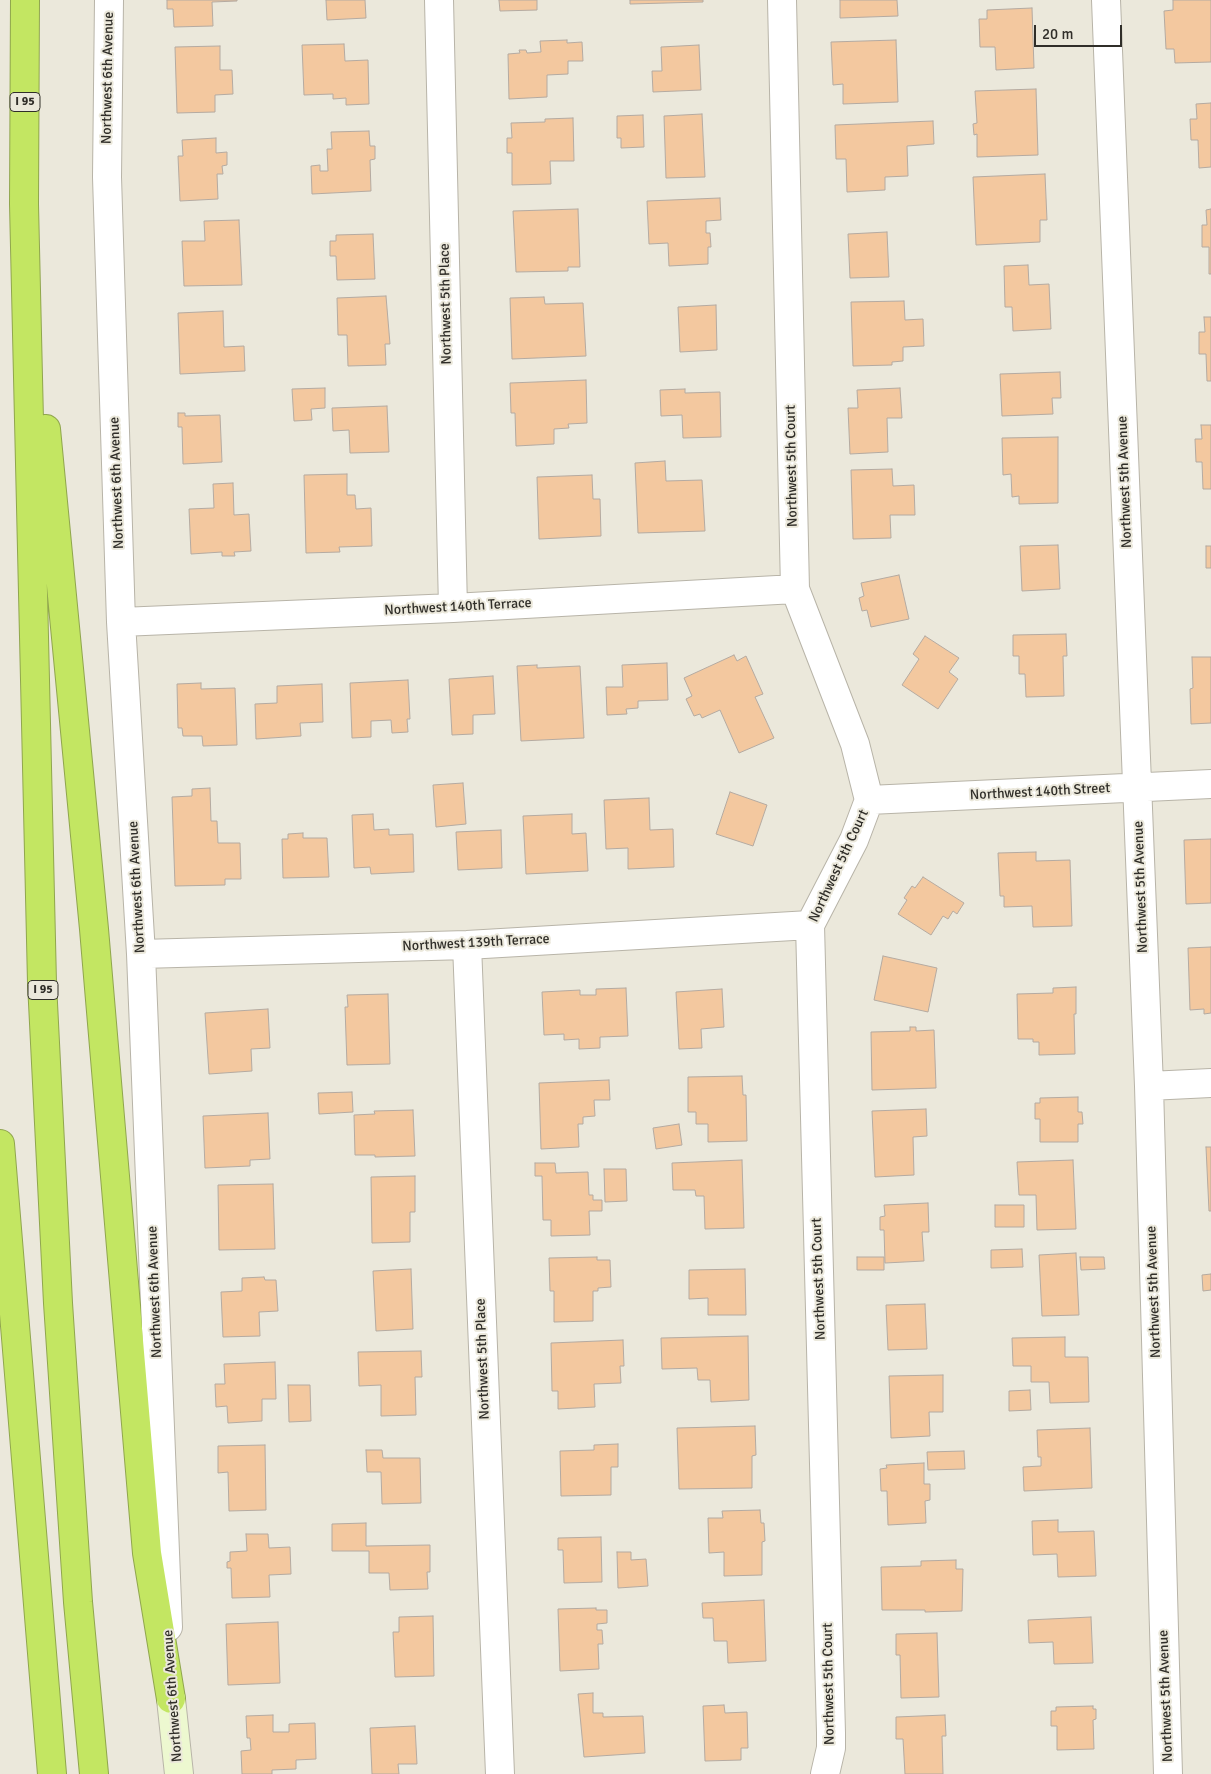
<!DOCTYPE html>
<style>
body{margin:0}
#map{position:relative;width:1211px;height:1774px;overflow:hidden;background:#ebe8db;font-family:Signika,sans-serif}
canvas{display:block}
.scale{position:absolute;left:1034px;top:25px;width:88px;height:22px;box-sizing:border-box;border:2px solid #302e29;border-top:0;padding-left:6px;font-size:15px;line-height:18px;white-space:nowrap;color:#302e29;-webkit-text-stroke:4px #ebe8db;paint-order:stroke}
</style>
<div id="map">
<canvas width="1211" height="1774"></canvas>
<div class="scale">20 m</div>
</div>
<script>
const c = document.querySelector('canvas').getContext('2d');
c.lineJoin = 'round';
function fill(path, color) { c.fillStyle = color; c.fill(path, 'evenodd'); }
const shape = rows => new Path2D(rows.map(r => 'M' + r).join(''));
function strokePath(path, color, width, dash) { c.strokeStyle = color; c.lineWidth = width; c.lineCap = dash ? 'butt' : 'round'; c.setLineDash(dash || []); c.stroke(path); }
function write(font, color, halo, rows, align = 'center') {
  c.font = font + ' Signika,sans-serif'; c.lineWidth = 4; c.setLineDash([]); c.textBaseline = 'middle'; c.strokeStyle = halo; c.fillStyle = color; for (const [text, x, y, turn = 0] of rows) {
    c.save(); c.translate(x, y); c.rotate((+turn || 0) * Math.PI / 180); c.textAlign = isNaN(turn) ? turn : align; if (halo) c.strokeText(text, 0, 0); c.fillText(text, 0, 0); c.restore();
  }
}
const building = shape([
 [167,0,237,0,237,1,212,2,213,26,174,27,173,9,167,9,167,0],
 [326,0,365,0,366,18,327,20,326,0],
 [499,0,537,0,537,10,500,11,499,0],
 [630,0,703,0,703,2,630,4,630,0],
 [840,0,897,0,898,16,840,18,840,0],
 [1173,0,1211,0,1211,62,1175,63,1174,49,1166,49,1164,11,1173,10,1173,0],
 [1032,8,1034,68,996,70,995,47,980,47,979,19,987,19,987,10,1032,8],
 [567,40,567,43,582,42,583,61,568,61,568,74,547,75,547,97,509,99,508,54,520,53,519,50,526,50,527,53,541,52,540,41,567,40],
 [896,40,898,102,843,104,843,84,833,85,831,42,896,40],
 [344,44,345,61,368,60,369,104,346,105,346,98,333,99,333,94,304,95,302,45,344,44],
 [699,45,701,90,653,92,652,71,662,71,661,47,699,45],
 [220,46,220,70,232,70,233,94,215,95,215,112,177,113,175,47,220,46],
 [1036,89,1038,155,977,157,977,134,974,135,973,124,977,123,975,91,1036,89],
 [1211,103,1211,167,1199,168,1198,140,1191,140,1190,119,1197,119,1196,104,1211,103],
 [702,114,705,177,666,178,664,116,702,114],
 [643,115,644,147,621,148,621,138,617,138,617,116,643,115],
 [573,118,574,161,550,161,551,184,512,185,512,153,507,153,507,138,512,138,511,123,545,122,545,119,573,118],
 [933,121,934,144,907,146,908,176,885,177,885,190,847,192,846,159,836,159,835,125,933,121],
 [369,131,370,146,375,146,375,159,370,160,371,191,312,194,311,166,320,165,320,171,328,171,327,149,332,149,331,132,369,131],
 [216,138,216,153,227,152,227,165,222,166,223,174,217,174,218,199,180,201,178,156,183,156,182,140,216,138],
 [1045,174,1047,220,1040,220,1040,242,976,245,973,177,1045,174],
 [720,198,721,220,706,221,706,233,710,233,711,247,708,247,708,264,669,266,668,243,649,244,647,201,720,198],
 [578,209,580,267,568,267,568,271,516,272,513,211,578,209],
 [1211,209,1211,274,1209,274,1209,247,1202,247,1202,225,1207,225,1206,210,1211,209],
 [239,220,242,285,184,286,182,241,205,241,204,221,239,220],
 [887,232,889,277,850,278,848,234,887,232],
 [373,234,375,279,337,280,336,256,330,256,330,241,336,241,336,235,373,234],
 [1028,265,1029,285,1049,284,1051,329,1013,331,1012,307,1005,307,1004,266,1028,265],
 [386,296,390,344,385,344,386,365,348,366,347,335,338,335,337,298,386,296],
 [544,297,545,304,583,303,586,356,512,359,510,298,544,297],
 [904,301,905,320,923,319,924,346,903,347,903,361,892,362,892,365,853,366,851,302,904,301],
 [716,305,717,350,680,352,678,307,716,305],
 [223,311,224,347,244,346,245,371,180,374,178,313,223,311],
 [1204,317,1211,317,1211,381,1207,381,1206,354,1199,354,1199,332,1205,332,1204,317],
 [1060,372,1061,398,1052,398,1053,414,1002,416,1000,374,1060,372],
 [586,380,587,423,568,424,569,428,554,429,554,444,516,446,515,413,511,413,510,383,586,380],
 [325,388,325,408,311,409,312,420,294,421,292,389,325,388],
 [900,388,902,418,887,418,888,452,850,454,848,408,858,408,857,390,900,388],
 [685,389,685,393,720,392,721,437,683,438,682,415,661,416,660,390,685,389],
 [387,406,389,452,350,453,349,430,333,431,332,408,387,406],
 [178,413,185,413,185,416,220,415,222,462,183,464,182,427,178,427,178,413],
 [1201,425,1211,425,1211,489,1203,489,1202,462,1196,462,1195,439,1202,439,1201,425],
 [1058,437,1058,503,1019,504,1019,496,1012,497,1011,474,1003,475,1002,438,1058,437],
 [665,461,666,481,702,480,705,531,638,533,635,463,665,461],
 [892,469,893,486,914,485,915,515,890,515,891,538,853,539,851,470,892,469],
 [347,474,347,495,355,495,356,509,371,508,372,546,339,547,340,552,306,553,304,475,347,474],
 [592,475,593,499,600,499,601,536,539,539,537,477,592,475],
 [233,483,234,515,249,514,251,551,234,552,235,556,222,556,222,552,191,554,189,509,214,508,213,484,233,483],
 [1058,545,1060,589,1022,591,1020,546,1058,545],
 [1206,546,1211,546,1211,568,1206,568,1206,546],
 [899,575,909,619,871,627,867,610,862,611,859,598,864,596,861,583,899,575],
 [1066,634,1067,656,1063,656,1064,696,1026,697,1025,674,1019,674,1019,656,1013,656,1013,635,1066,634],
 [925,636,959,658,949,672,958,679,938,709,902,685,919,659,913,654,925,636],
 [734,655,737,661,746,656,763,694,755,697,774,738,739,753,720,710,702,718,700,714,694,716,686,699,692,696,684,678,734,655],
 [1192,657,1211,657,1211,723,1191,724,1190,689,1193,688,1192,657],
 [667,663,668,700,638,701,638,708,626,709,627,714,607,715,606,687,623,687,622,665,667,663],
 [537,665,537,668,580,666,584,738,521,741,517,666,537,665],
 [493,676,495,714,473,715,473,734,452,735,449,679,493,676],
 [408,680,410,719,407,719,408,732,392,733,391,720,371,721,371,737,352,738,350,683,408,680],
 [201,683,201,689,235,688,237,745,203,746,202,736,183,736,182,728,178,728,177,684,201,683],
 [322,684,323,722,300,723,301,736,256,739,255,704,277,703,277,686,322,684],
 [463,783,466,824,436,827,433,785,463,783],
 [210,788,211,821,217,821,218,843,240,843,241,879,225,879,225,885,175,886,172,797,192,796,192,789,210,788],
 [730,792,767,805,753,846,716,834,730,792],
 [649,798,650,830,673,829,674,867,628,869,628,848,606,849,604,800,649,798],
 [373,814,374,830,389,829,389,835,413,834,414,872,371,874,370,867,354,868,352,815,373,814],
 [572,814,572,834,586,833,588,871,526,874,523,816,572,814],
 [501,830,502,868,458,870,456,832,501,830],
 [303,833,303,838,327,838,329,877,283,878,282,839,288,839,288,834,303,833],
 [1211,839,1211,903,1186,904,1184,840,1211,839],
 [1036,852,1036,861,1070,860,1072,926,1033,927,1032,906,1004,907,1004,896,1000,896,998,853,1036,852],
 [923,877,964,903,957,914,953,911,948,919,943,916,931,935,898,914,907,900,904,898,912,886,915,888,923,877],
 [1211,947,1211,1013,1204,1014,1204,1009,1190,1010,1188,948,1211,947],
 [883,956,937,968,928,1012,874,1000,883,956],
 [1076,987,1076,1014,1074,1014,1075,1054,1039,1055,1039,1042,1033,1042,1033,1039,1018,1039,1017,994,1053,993,1053,988,1076,987],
 [626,988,628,1036,600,1037,600,1048,579,1049,579,1039,564,1040,564,1034,544,1035,542,992,580,990,580,995,596,995,596,989,626,988],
 [722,989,724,1027,701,1029,702,1048,679,1049,676,992,722,989],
 [388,994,390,1064,347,1065,345,1007,348,1007,347,995,388,994],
 [268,1009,270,1048,251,1049,252,1071,209,1074,205,1013,268,1009],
 [910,1027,916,1027,916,1031,934,1030,936,1088,872,1090,871,1032,910,1031,910,1027],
 [742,1076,743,1095,746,1095,747,1141,708,1142,708,1124,696,1124,696,1112,688,1112,688,1077,742,1076],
 [609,1080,610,1100,594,1100,595,1116,583,1117,583,1124,578,1124,579,1147,541,1149,539,1083,609,1080],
 [352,1092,353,1112,319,1114,318,1093,352,1092],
 [1078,1097,1078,1112,1082,1112,1083,1124,1078,1124,1078,1142,1040,1142,1040,1119,1035,1119,1035,1103,1040,1103,1040,1098,1078,1097],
 [926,1109,927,1136,913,1137,914,1175,875,1177,872,1111,926,1109],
 [413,1110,415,1156,375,1157,375,1155,355,1155,354,1115,375,1114,374,1111,413,1110],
 [268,1113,270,1159,250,1160,250,1166,205,1168,203,1116,268,1113],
 [679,1124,682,1145,656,1149,653,1128,679,1124],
 [1206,1147,1211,1147,1211,1211,1209,1211,1206,1147],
 [742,1160,744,1228,705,1229,704,1196,696,1196,695,1190,673,1190,672,1163,742,1160],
 [1073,1160,1076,1229,1037,1230,1036,1195,1019,1195,1017,1162,1073,1160],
 [535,1163,555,1163,556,1173,588,1172,589,1195,593,1195,593,1200,602,1200,602,1211,589,1211,590,1235,551,1236,551,1220,543,1220,542,1176,535,1176,535,1163],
 [604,1169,626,1169,627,1201,605,1202,604,1169],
 [415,1176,415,1212,410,1212,410,1242,372,1243,371,1177,415,1176],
 [273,1184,275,1249,219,1250,218,1185,273,1184],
 [928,1203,929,1232,922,1232,924,1261,885,1263,884,1230,880,1230,880,1217,885,1216,884,1205,928,1203],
 [995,1205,1024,1205,1024,1227,995,1227,995,1205],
 [1022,1249,1023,1267,991,1268,991,1250,1022,1249],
 [1076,1253,1079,1315,1042,1316,1039,1255,1076,1253],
 [597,1257,597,1260,610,1260,611,1287,598,1288,598,1291,593,1291,593,1321,554,1322,554,1291,550,1291,549,1258,597,1257],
 [857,1257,884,1257,884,1270,857,1270,857,1257],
 [1080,1257,1104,1257,1105,1269,1081,1270,1080,1257],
 [411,1269,413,1329,376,1331,373,1271,411,1269],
 [745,1269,746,1315,708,1315,708,1298,689,1299,689,1270,745,1269],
 [1211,1274,1211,1290,1203,1291,1202,1275,1211,1274],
 [264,1277,265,1280,276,1280,278,1311,259,1312,260,1336,223,1337,221,1292,242,1291,242,1278,264,1277],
 [925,1304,927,1349,888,1350,886,1305,925,1304],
 [748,1336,749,1400,711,1402,710,1380,698,1380,697,1368,662,1369,661,1338,748,1336],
 [1065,1337,1065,1357,1088,1357,1089,1402,1050,1403,1049,1382,1031,1382,1031,1366,1013,1366,1012,1338,1065,1337],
 [623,1340,624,1366,620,1366,621,1383,594,1384,595,1407,558,1409,558,1391,552,1391,551,1343,623,1340],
 [421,1351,422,1377,415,1377,416,1415,381,1416,381,1385,359,1386,358,1352,421,1351],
 [275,1362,276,1399,262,1399,262,1421,228,1423,227,1406,216,1407,215,1384,225,1384,224,1364,275,1362],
 [943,1375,943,1412,929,1412,930,1436,891,1438,889,1376,943,1375],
 [288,1385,310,1385,311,1421,289,1422,288,1385],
 [1030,1390,1031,1410,1009,1411,1009,1391,1030,1390],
 [755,1426,756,1455,752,1456,752,1488,679,1489,677,1428,755,1426],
 [1090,1428,1092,1488,1024,1491,1023,1467,1041,1466,1041,1457,1038,1457,1037,1430,1090,1428],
 [618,1444,618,1467,611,1467,611,1495,561,1496,560,1451,594,1450,594,1445,618,1444],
 [265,1445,266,1510,229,1511,228,1472,218,1473,218,1446,265,1445],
 [366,1450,382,1450,383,1458,420,1458,421,1503,382,1504,381,1472,367,1472,366,1450],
 [964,1451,965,1469,928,1470,927,1452,964,1451],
 [924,1463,924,1484,930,1484,930,1500,925,1501,926,1523,888,1525,887,1491,881,1491,880,1469,887,1468,886,1465,924,1463],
 [760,1510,761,1523,764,1523,765,1541,762,1542,762,1575,724,1576,724,1552,709,1553,708,1518,723,1518,722,1511,760,1510],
 [1058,1520,1058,1532,1094,1531,1096,1576,1058,1577,1057,1554,1033,1555,1032,1521,1058,1520],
 [366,1523,366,1546,430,1545,430,1572,427,1572,428,1589,390,1590,389,1573,369,1573,369,1551,332,1551,332,1524,366,1523],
 [246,1534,268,1534,269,1548,290,1547,291,1574,269,1575,270,1597,232,1598,231,1568,227,1568,227,1562,230,1561,230,1552,247,1551,246,1534],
 [601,1537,602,1582,564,1583,563,1550,558,1550,558,1538,601,1537],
 [617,1552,631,1552,631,1560,646,1559,648,1586,618,1588,617,1552],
 [956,1560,956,1569,963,1569,962,1611,925,1612,925,1610,882,1610,881,1567,921,1566,921,1561,956,1560],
 [764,1600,766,1661,728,1663,727,1641,714,1641,713,1618,703,1618,702,1603,764,1600],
 [596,1608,596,1610,607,1610,607,1623,597,1624,597,1630,602,1630,603,1644,598,1644,599,1669,560,1671,558,1609,596,1608],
 [433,1616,434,1676,395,1677,393,1632,399,1632,399,1617,433,1616],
 [1091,1617,1093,1663,1054,1664,1053,1642,1029,1643,1028,1620,1091,1617],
 [278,1622,280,1683,228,1685,226,1624,278,1622],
 [937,1633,939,1697,901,1698,900,1655,896,1655,896,1634,937,1633],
 [593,1693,593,1713,603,1713,603,1717,643,1716,645,1753,584,1757,578,1694,593,1693],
 [724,1705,725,1713,747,1712,748,1748,741,1748,741,1760,705,1761,703,1706,724,1705],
 [1093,1706,1093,1709,1096,1709,1096,1719,1093,1720,1094,1749,1057,1750,1057,1726,1051,1726,1051,1711,1056,1711,1056,1707,1093,1706],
 [273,1715,273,1732,289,1732,289,1724,315,1723,316,1759,296,1760,296,1769,272,1770,272,1774,242,1774,241,1751,251,1750,250,1738,247,1738,246,1716,273,1715],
 [945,1715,946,1736,942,1736,943,1774,905,1774,903,1739,896,1739,896,1717,945,1715],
 [415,1726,417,1764,398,1764,399,1774,372,1774,370,1728,415,1726]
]);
const minor = shape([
 [109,0,107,177,121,622,141,954,168,1627],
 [439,0,453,608],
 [782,0,795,589,855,744,869,800,854,840,810,925,831,1733,831,1748,825,1774],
 [1106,0,1149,1086,1168,1774],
 [121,622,453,608,795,589],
 [869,800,1211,784],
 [467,945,500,1774],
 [141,954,467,945,810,925],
 [1149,1086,1211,1083]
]);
const secondary = shape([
 [171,1699,179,1774]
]);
const motorway = shape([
 [25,0,24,204,42,983,58,1303,78,1602,94,1774],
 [46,429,94,929,147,1553,171,1699],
 [0,1144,52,1774]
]);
const shields = [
 [25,102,30],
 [43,990,30]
];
const shieldNames = [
 ["I 95",25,102],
 ["I 95",43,990]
];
const streetNames = [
 ["Northwest 6th Avenue",108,78,-89],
 ["Northwest 5th Place",446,304,-91],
 ["Northwest 5th Court",792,466,-91],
 ["Northwest 5th Avenue",1125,482,-92],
 ["Northwest 6th Avenue",117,483,-92],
 ["Northwest 140th Terrace",458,607,-3],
 ["Northwest 140th Street",1040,792,-3],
 ["Northwest 5th Court",839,866,-65],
 ["Northwest 6th Avenue",137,887,-93],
 ["Northwest 5th Avenue",1141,887,-92],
 ["Northwest 139th Terrace",476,943,-3],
 ["Northwest 5th Court",819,1279,-92],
 ["Northwest 6th Avenue",155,1292,-92],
 ["Northwest 5th Avenue",1154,1292,-92],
 ["Northwest 5th Place",483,1359,-92],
 ["Northwest 5th Court",829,1684,-91],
 ["Northwest 6th Avenue",173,1696,-94],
 ["Northwest 5th Avenue",1166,1696,-92]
];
fill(building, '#f3c89f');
strokePath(building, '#b4aaa1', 1);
strokePath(minor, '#b8b4a8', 30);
strokePath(secondary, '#b8b4a8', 30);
strokePath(motorway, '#90a64e', 30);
strokePath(minor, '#fff', 28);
strokePath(secondary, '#edf8d0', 28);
strokePath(motorway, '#c3e662', 28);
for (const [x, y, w] of shields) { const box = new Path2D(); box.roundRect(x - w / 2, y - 9.5, w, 19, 4); c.fillStyle = '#ebe8db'; c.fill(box); strokePath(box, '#302e29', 1); }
write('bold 12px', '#302e29', null, shieldNames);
write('14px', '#302e29', '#ebe8db', streetNames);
</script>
